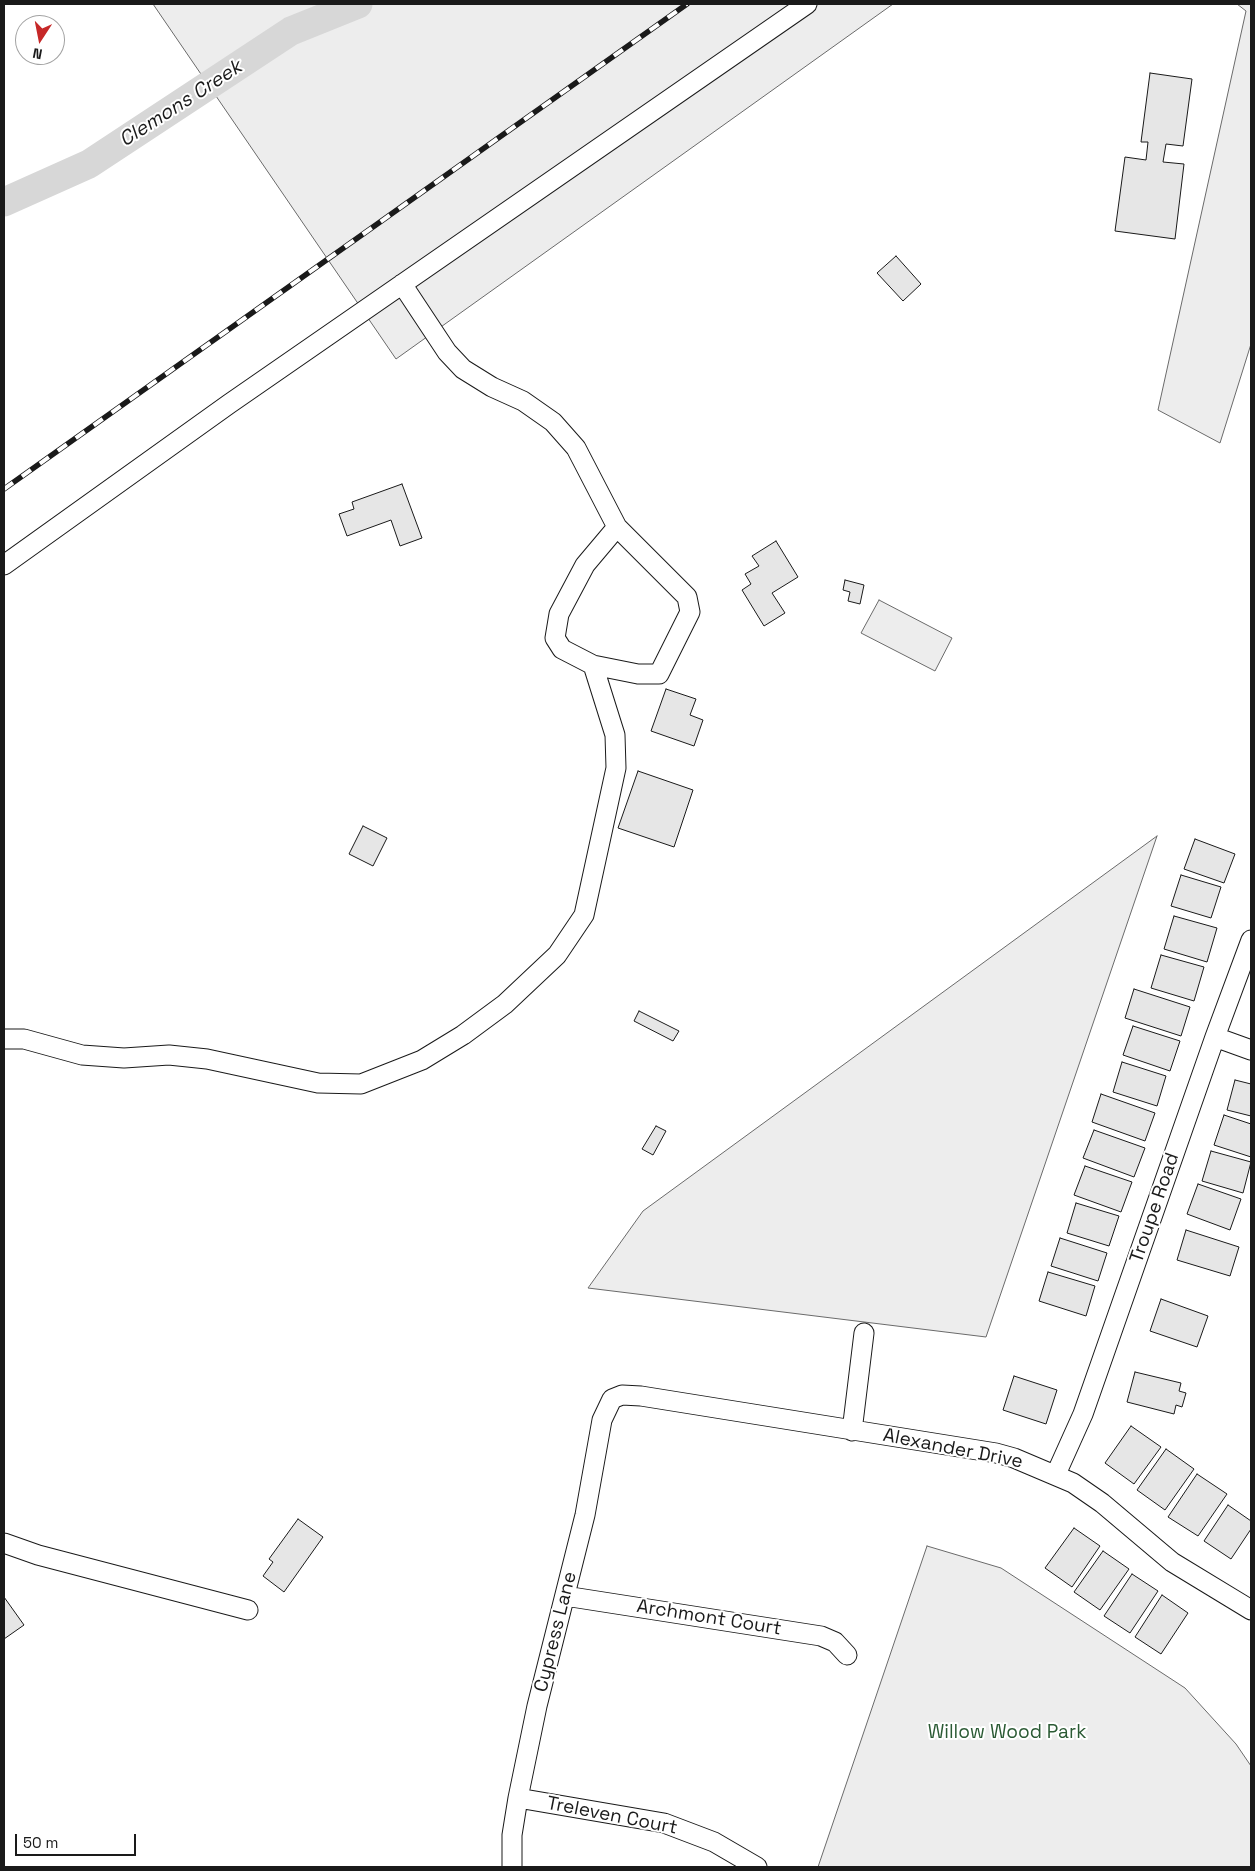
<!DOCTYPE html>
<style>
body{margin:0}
#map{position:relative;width:1255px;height:1871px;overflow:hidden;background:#fff;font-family:"Space Grotesk",sans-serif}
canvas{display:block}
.frame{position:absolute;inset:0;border:5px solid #1a1a1a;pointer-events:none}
.north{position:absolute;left:15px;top:15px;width:50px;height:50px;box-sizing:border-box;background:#fff;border:1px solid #a3a3a3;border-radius:50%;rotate:191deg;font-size:14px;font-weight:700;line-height:20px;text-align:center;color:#1a1a1a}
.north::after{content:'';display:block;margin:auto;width:18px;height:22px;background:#c62828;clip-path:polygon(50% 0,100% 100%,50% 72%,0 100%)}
.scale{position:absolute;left:15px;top:1834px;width:121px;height:22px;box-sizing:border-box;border:2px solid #1a1a1a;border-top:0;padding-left:6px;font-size:15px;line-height:18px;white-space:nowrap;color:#1a1a1a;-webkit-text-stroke:4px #fff;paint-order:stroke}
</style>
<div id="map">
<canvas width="1255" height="1871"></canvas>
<div class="frame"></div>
<div class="north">N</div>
<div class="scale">50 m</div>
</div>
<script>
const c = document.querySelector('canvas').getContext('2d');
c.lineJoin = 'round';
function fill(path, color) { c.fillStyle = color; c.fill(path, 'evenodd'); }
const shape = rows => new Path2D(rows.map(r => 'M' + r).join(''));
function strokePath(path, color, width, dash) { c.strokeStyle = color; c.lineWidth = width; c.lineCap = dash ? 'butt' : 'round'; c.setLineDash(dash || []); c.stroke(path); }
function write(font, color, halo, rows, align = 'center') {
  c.font = font + ' "Space Grotesk",sans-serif'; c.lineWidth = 4; c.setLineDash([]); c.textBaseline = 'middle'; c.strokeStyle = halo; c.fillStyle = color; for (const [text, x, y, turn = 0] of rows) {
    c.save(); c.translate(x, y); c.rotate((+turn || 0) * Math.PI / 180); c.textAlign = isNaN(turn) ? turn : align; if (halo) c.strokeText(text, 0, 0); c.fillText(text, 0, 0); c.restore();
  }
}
const built = shape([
 [153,4,893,4,396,359,153,4],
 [1237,4,1251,4,1251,344,1220,443,1158,410,1246,11,1237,4],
 [879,600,952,638,935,671,861,633,879,600],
 [1157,836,986,1337,588,1288,643,1211,1157,836],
 [927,1546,1001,1568,1185,1688,1236,1744,1251,1766,1251,1867,818,1867,927,1546]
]);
const river = shape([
 [4,202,89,164,291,31,358,4]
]);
const building = shape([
 [1150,73,1192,79,1183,146,1166,144,1163,162,1184,164,1175,239,1115,231,1125,157,1146,160,1148,142,1141,142,1150,73],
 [896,256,921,284,903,301,877,273,896,256],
 [402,484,422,538,400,546,391,520,347,536,339,514,354,509,352,502,402,484],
 [776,541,798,577,772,593,785,613,764,626,742,590,751,584,745,574,759,566,752,556,776,541],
 [845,580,864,585,860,604,848,601,850,592,843,590,845,580],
 [666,689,696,699,690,715,703,720,694,746,651,731,666,689],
 [638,771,693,790,674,847,618,828,638,771],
 [363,826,387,838,373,866,349,854,363,826],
 [1195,839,1235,854,1224,883,1184,869,1195,839],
 [1181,875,1221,887,1211,918,1171,906,1181,875],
 [1174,916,1217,928,1207,962,1164,949,1174,916],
 [1161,955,1204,967,1194,1001,1151,988,1161,955],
 [1134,989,1190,1007,1181,1036,1125,1018,1134,989],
 [639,1011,679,1031,673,1041,634,1021,639,1011],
 [1133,1026,1180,1041,1170,1071,1123,1055,1133,1026],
 [1122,1062,1166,1076,1157,1106,1113,1092,1122,1062],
 [1235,1080,1251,1084,1251,1116,1227,1110,1235,1080],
 [1101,1094,1155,1113,1145,1141,1092,1122,1101,1094],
 [1224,1115,1251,1124,1251,1157,1214,1145,1224,1115],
 [656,1126,666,1131,653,1155,642,1149,656,1126],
 [1094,1130,1145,1148,1134,1177,1083,1158,1094,1130],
 [1211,1151,1251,1162,1243,1193,1202,1181,1211,1151],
 [1085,1166,1132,1182,1121,1212,1074,1195,1085,1166],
 [1198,1184,1241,1199,1230,1230,1187,1214,1198,1184],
 [1076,1203,1119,1216,1109,1246,1067,1233,1076,1203],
 [1186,1230,1239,1247,1230,1276,1177,1260,1186,1230],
 [1060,1238,1107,1253,1098,1281,1051,1266,1060,1238],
 [1048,1272,1095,1286,1086,1316,1039,1301,1048,1272],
 [1161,1299,1208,1316,1197,1347,1150,1331,1161,1299],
 [1135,1372,1181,1383,1179,1391,1186,1393,1182,1407,1176,1405,1174,1414,1127,1402,1135,1372],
 [1014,1376,1057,1390,1046,1424,1003,1410,1014,1376],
 [1131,1426,1161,1447,1134,1484,1105,1463,1131,1426],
 [1166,1449,1194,1469,1165,1510,1137,1490,1166,1449],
 [1197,1474,1227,1494,1198,1536,1168,1517,1197,1474],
 [1228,1505,1251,1521,1251,1529,1231,1559,1204,1541,1228,1505],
 [298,1519,323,1537,284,1592,263,1576,273,1562,269,1559,298,1519],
 [1074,1528,1100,1546,1072,1587,1045,1568,1074,1528],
 [1103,1551,1129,1569,1100,1610,1074,1592,1103,1551],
 [1132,1574,1158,1591,1130,1633,1104,1616,1132,1574],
 [1162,1595,1188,1613,1161,1654,1135,1637,1162,1595],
 [4,1597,24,1625,4,1639,4,1597]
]);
const minor = shape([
 [402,284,447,352,463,369,492,387,523,401,553,422,576,448,617,527,687,597,690,612,659,674,638,674,593,665,562,649,555,638,559,614,585,565,617,527],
 [4,565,229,404,807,4],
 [1215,1037,1251,1050],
 [4,1039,24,1039,82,1055,124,1058,169,1055,207,1059,318,1083,361,1084,422,1060,463,1035,505,1004,557,955,584,915,616,768,615,735,593,665],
 [852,1431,864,1333],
 [1056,1474,1083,1414,1215,1037,1251,940],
 [4,1543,38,1555,248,1610],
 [565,1596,821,1636,835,1642,847,1655],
 [518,1798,664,1823,714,1842,757,1867],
 [512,1867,512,1835,518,1798,537,1706,585,1515,602,1420,612,1399,622,1395,641,1396,996,1453,1014,1458,1073,1483,1102,1503,1172,1562,1251,1610]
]);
const rail = shape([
 [4,489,687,4]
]);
const streetNames = [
 ["Troupe Road",1155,1208,-71],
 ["Alexander Drive",953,1449,11],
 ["Archmont Court",709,1618,9],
 ["Cypress Lane",556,1632,-76],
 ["Treleven Court",612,1816,11]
];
const parkNames = [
 ["Willow Wood Park",1007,1733]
];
const waterNames = [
 ["Clemons Creek",181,104,-33]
];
fill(built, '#ededed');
strokePath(built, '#6a6a6a', 1);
strokePath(river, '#d7d7d7', 29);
fill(building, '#e6e6e6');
strokePath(building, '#1a1a1a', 1);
strokePath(minor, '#1a1a1a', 21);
strokePath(minor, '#fff', 19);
strokePath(rail, '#1a1a1a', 5.5);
strokePath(rail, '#fff', 4, [11]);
write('19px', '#1a1a1a', '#fff', streetNames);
write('19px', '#2b5a34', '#fff', parkNames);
write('italic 20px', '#1a1a1a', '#fff', waterNames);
</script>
